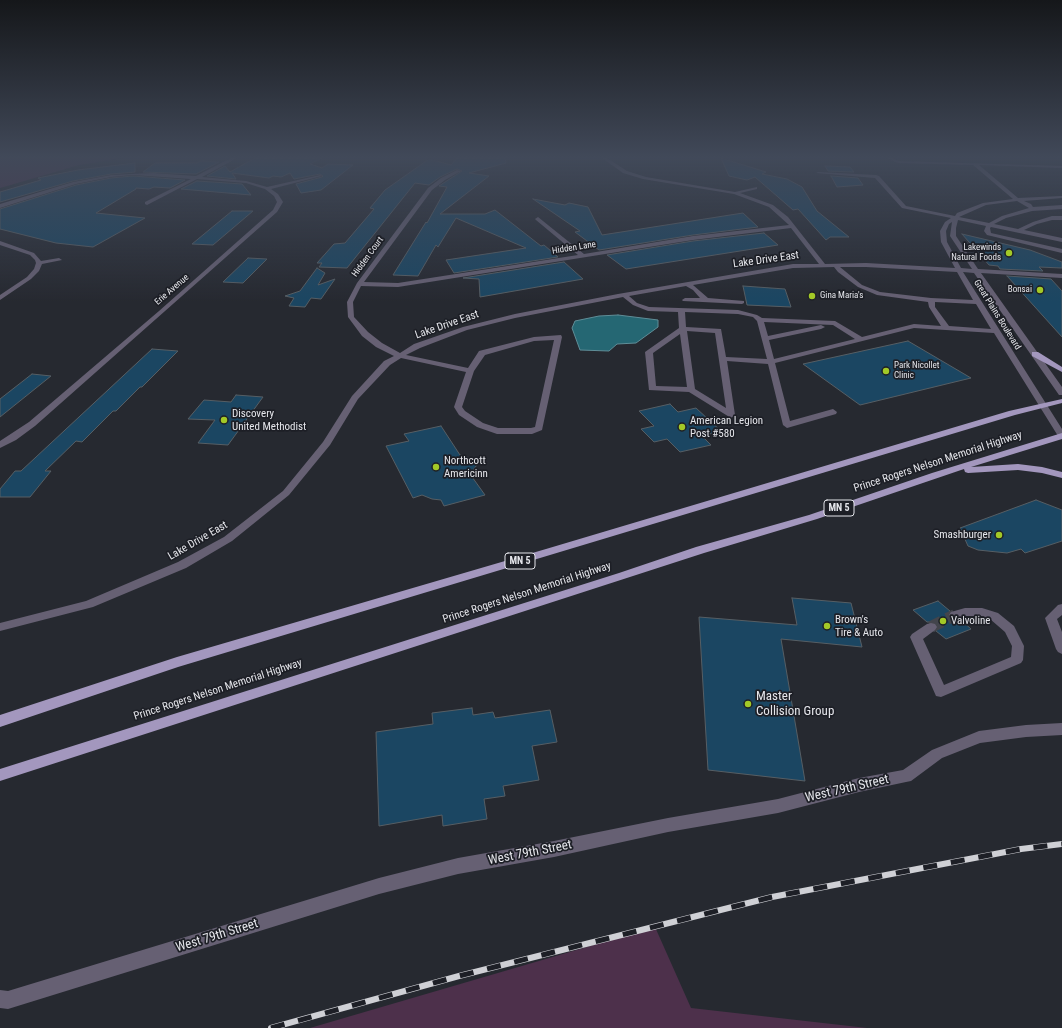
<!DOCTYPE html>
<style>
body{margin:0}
canvas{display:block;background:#262930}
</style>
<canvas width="1062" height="1028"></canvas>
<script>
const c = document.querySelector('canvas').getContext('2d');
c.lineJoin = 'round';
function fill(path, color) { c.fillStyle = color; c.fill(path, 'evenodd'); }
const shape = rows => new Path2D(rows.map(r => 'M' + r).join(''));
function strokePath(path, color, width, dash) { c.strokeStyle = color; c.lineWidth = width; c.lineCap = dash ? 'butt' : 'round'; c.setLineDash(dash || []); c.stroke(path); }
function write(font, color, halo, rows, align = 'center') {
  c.font = font + ' "Roboto Condensed",sans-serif'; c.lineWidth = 3.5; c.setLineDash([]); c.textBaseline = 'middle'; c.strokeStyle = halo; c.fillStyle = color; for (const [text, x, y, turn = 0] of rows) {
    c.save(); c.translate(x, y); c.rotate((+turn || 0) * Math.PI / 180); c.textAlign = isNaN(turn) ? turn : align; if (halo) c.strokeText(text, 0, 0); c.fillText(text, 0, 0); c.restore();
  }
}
const green = shape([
 [0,158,123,158,79,165,0,188],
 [655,927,691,1008,867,1028,310,1028]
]);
const water = shape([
 [618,315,658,320,658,327,636,343,617,344,609,351,580,350,572,328,575,321,599,316,618,315]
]);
const building = shape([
 [255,158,322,158,310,164,322,168,328,164,353,165,321,190,301,193,296,184,322,177,323,176,320,174,294,179,290,173,281,177,273,176,269,178,232,173,236,179,207,176,225,166,230,172,255,158],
 [457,158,505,158,506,163,469,173,489,176,440,214,485,214,495,210,541,246,544,245,558,257,454,273,446,260,526,248,456,218,438,247,436,245,418,276,393,275,426,222,427,223,447,187,439,186,462,171,457,169,440,177,429,185,415,183,347,268,319,267,322,263,317,263,334,244,345,243,374,209,370,208,385,190,429,159,451,165,457,158],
 [721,158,766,172,762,174,787,179,802,187,817,211,849,237,830,237,826,240,798,209,793,210,755,177,747,180,729,176,721,158],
 [201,161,219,162,196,174,143,172,155,163,197,163,201,161],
 [135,163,135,172,111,174,73,181,0,202,0,192,41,180,38,178,78,170,135,163],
 [825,166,850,167,854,172,828,171,825,166],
 [133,176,185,180,170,188,154,187,149,189,136,188,136,189,96,213,145,218,93,247,56,243,0,229,0,209,76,185,111,178,133,176],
 [831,176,858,178,863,185,837,187,831,176],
 [197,181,242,184,251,195,181,189,197,181],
 [533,199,565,205,569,203,588,207,602,235,743,213,758,227,693,235,599,250,575,232,580,231,533,199],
 [232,211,253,211,213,245,192,244,232,211],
 [764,233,778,245,626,269,607,255,693,241,764,233],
 [962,234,1030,250,1062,262,1062,268,1039,267,1043,271,1000,269,998,266,989,265,962,234],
 [248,258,267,259,243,283,223,282,248,258],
 [564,262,583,279,480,297,479,279,463,278,564,262],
 [317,268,325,273,318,285,335,279,321,299,311,298,305,307,289,306,294,298,285,296,300,291,317,268],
 [1007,276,1051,279,1062,291,1062,337,1007,276],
 [743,286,785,289,791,307,747,305,743,286],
 [908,341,971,378,860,405,803,364,908,341],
 [152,349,178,351,142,387,140,387,116,411,113,411,82,442,76,441,45,471,51,471,30,497,0,497,0,489,15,471,21,471,152,349],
 [32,374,51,376,0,417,0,399,32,374],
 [236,395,263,397,228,445,198,443,215,420,188,419,204,400,231,402,236,395],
 [670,404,678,412,696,408,721,431,702,436,711,445,680,452,667,439,654,442,641,429,654,426,639,411,670,404],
 [441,426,460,455,480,461,470,474,485,495,444,506,441,500,432,499,422,495,413,498,386,446,409,441,404,434,441,426],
 [1036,500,1062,510,1062,541,1025,553,1021,549,1007,553,978,550,968,546,960,528,1036,500],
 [792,598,851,603,862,647,781,639,805,781,708,770,699,617,797,625,792,598],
 [938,601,950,611,948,614,950,619,955,620,960,619,971,629,946,639,936,631,938,628,936,623,931,622,927,622,913,610,938,601],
 [472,708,473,715,493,712,495,718,550,710,557,742,532,746,539,780,503,786,505,796,484,799,487,819,443,826,442,815,379,826,376,732,433,724,432,713,472,708]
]);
const minorTunnel = shape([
 [931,627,955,615]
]);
const minor = shape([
 [231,158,237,158,202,177,246,181,267,187,320,175,322,176,271,189,278,194,283,202,277,212,35,426,16,440,0,448,0,441,29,422,159,311,273,210,277,202,274,196,265,189,246,183,197,179,147,205,145,204,145,202,191,179,133,175,111,177,76,184,0,208,0,204,73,182,111,175,153,173,196,176,231,158],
 [602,158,607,158,627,171,646,177,735,192,757,187,757,189,740,193,773,205,788,217,825,264,866,263,955,268,941,242,940,231,945,222,951,218,902,208,875,178,816,173,818,172,876,175,879,176,906,206,955,216,957,213,983,203,1013,199,973,165,898,163,886,158,893,158,899,161,1062,166,1062,168,979,165,1018,198,1062,196,1062,198,1024,201,1031,204,1033,207,1062,205,1062,209,1032,211,1006,218,994,224,1018,229,1033,222,1052,216,1062,216,1062,220,1052,220,1037,224,1024,230,1062,238,1062,242,991,227,990,228,991,233,1062,249,1062,253,987,235,984,231,986,226,958,220,956,228,956,236,978,269,1062,274,1062,278,981,273,1062,387,1062,395,1059,395,974,273,963,272,1062,429,1062,439,1058,436,994,333,914,328,775,363,790,421,833,409,837,412,836,414,787,428,783,425,768,364,727,361,735,415,731,418,689,392,649,390,645,352,679,328,678,312,648,311,633,305,623,297,618,298,515,318,467,330,420,348,406,355,468,368,479,351,534,337,561,335,562,337,542,430,532,434,497,434,477,427,459,415,454,407,466,372,401,358,390,365,358,399,330,445,289,495,232,541,186,568,93,607,0,631,0,623,86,601,178,562,224,537,283,491,323,442,352,396,384,361,394,356,376,347,362,336,348,317,347,302,357,283,428,188,441,178,457,170,461,171,445,180,432,190,364,282,398,283,578,255,536,220,535,219,538,217,584,254,693,236,789,225,769,207,734,194,643,179,623,173,602,158],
 [1017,201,1029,208,1002,216,989,223,959,217,986,205,1017,201],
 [952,222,950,236,972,269,961,268,947,242,946,231,949,224,952,222],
 [791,228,819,264,793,264,618,294,515,314,463,327,414,344,400,353,382,343,368,332,354,317,353,302,361,286,398,287,693,240,791,228],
 [834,267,838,272,858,287,877,295,928,302,929,307,941,326,914,324,862,337,835,321,762,318,757,315,738,310,649,307,637,303,629,296,686,286,693,290,700,298,685,298,682,300,683,301,742,304,744,303,744,301,708,298,693,285,793,268,834,267],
 [840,267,866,267,957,272,973,300,931,298,880,292,862,285,840,267],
 [935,302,976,304,991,329,949,326,935,307,935,302],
 [685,312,738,314,753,317,757,321,767,359,726,357,721,329,686,327,685,312],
 [764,322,833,325,855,339,774,359,769,340,821,329,825,327,821,325,768,336,764,322],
 [687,331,715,333,726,408,695,389,687,331],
 [680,334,687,387,656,386,653,353,680,334],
 [554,340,535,427,531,428,498,428,483,423,465,411,462,407,474,371,485,355,534,341,554,340],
 [0,241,34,253,41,261,59,258,62,260,42,264,39,271,31,279,0,300,0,295,27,277,34,269,36,263,35,260,30,255,0,245,0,241],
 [1062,604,1062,615,1057,619,1062,632,1062,654,1058,652,1056,649,1045,618,1058,605,1062,604],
 [965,608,982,608,998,613,1014,626,1024,646,1023,660,1021,663,941,697,936,696,910,637,912,634,927,624,931,623,935,624,937,627,935,630,923,639,944,685,1011,657,1012,646,1005,632,990,619,982,616,965,616,955,619,951,618,949,615,951,612,965,608],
 [1062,723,1062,735,1026,737,980,743,942,758,911,781,906,782,859,792,778,813,668,832,554,857,458,874,379,894,8,1009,0,1008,0,990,8,991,379,878,458,858,554,841,668,818,778,799,859,778,903,770,932,750,979,731,1026,725,1062,723]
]);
const major = shape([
 [1032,352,1038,352,1062,367,1062,372,1032,356,1032,352],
 [1062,399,1062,403,1015,415,178,667,0,727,0,715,177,657,546,549,1009,411,1062,399],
 [1062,433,1062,439,971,467,1018,464,1042,467,1062,472,1062,478,1042,473,1018,470,968,473,965,472,964,469,817,519,704,553,0,781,0,769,619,573,696,547,809,515,932,473,1062,433]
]);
const rail = shape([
 [271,1028,459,976,772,897,1021,849,1062,844]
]);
const markers = [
 [1009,253,4,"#a3c927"],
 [1040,290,4,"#a3c927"],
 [812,296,4,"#a3c927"],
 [886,371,4,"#a3c927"],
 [224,420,4,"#a3c927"],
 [682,427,4,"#a3c927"],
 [436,467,4,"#a3c927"],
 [999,535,4,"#a3c927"],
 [943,621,4,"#a3c927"],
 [827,626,4,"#a3c927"],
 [748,704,4,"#a3c927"]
];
const farStreetnames = [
 ["Hidden Lane",574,248,-9],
 ["Hidden Court",368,257,-54],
 ["Erie Avenue",172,290,-41],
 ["Great Plains Boulevard",997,315,58]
];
const farPoinames = [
 ["Lakewinds",1001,248],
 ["Natural Foods",1001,258],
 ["Bonsai",1032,290],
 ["Gina Maria's",820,296,"left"],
 ["Park Nicollet",894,366,"left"],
 ["Clinic",894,376,"left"]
];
const shields = [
 [839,508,30],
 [520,561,30]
];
const shieldNames = [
 ["MN 5",839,508],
 ["MN 5",520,561]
];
const streetNames = [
 ["Lake Drive East",766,260,-8],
 ["Lake Drive East",447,325,-19],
 ["Prince Rogers Nelson Memorial Highway",938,462,-18],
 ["Lake Drive East",198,541,-30],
 ["Prince Rogers Nelson Memorial Highway",527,593,-18],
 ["Prince Rogers Nelson Memorial Highway",218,690,-18]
];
const poiNames = [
 ["Discovery",232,414],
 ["United Methodist",232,427],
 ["American Legion",690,421],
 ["Post #580",690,434],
 ["Northcott",444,461],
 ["Americinn",444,474],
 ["Smashburger",991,535,"right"],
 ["Brown's",835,620],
 ["Tire & Auto",835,633],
 ["Valvoline",951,621]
];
const nearPoinames = [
 ["Master",756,697],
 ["Collision Group",756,712]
];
const nearStreetnames = [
 ["West 79th Street",847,789,-13],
 ["West 79th Street",530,853,-11],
 ["West 79th Street",217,936,-17]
];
fill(green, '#4d304b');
fill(water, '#256773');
strokePath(water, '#5f8d97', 1);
fill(building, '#1b4662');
strokePath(building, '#565e64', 1);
strokePath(minorTunnel, '#43454c', 12, [12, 6]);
fill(minor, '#666073');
fill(major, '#a397be');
strokePath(rail, '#cfd0d5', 6);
strokePath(rail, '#1d1f26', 5, [14]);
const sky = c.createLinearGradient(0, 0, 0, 302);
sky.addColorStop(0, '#15171a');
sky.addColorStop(0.52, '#414959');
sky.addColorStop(1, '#41495900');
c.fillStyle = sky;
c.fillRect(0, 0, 1062, 302);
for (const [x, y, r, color] of markers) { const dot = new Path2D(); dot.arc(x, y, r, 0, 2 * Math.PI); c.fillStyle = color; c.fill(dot); strokePath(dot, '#1d1f26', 1.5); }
write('9px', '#e5e6eb', '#1d1f26', farStreetnames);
write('9px', '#e5e6eb', '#1d1f26', farPoinames, 'right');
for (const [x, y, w] of shields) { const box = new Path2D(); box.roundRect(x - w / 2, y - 8, w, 16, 3); c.fillStyle = '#1d1f26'; c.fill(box); strokePath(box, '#e5e6eb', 1); }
write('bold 10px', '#e5e6eb', null, shieldNames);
write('11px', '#e5e6eb', '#1d1f26', streetNames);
write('11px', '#e5e6eb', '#1d1f26', poiNames, 'left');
write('13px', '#e5e6eb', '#1d1f26', nearPoinames, 'left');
write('13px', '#e5e6eb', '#1d1f26', nearStreetnames);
</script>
